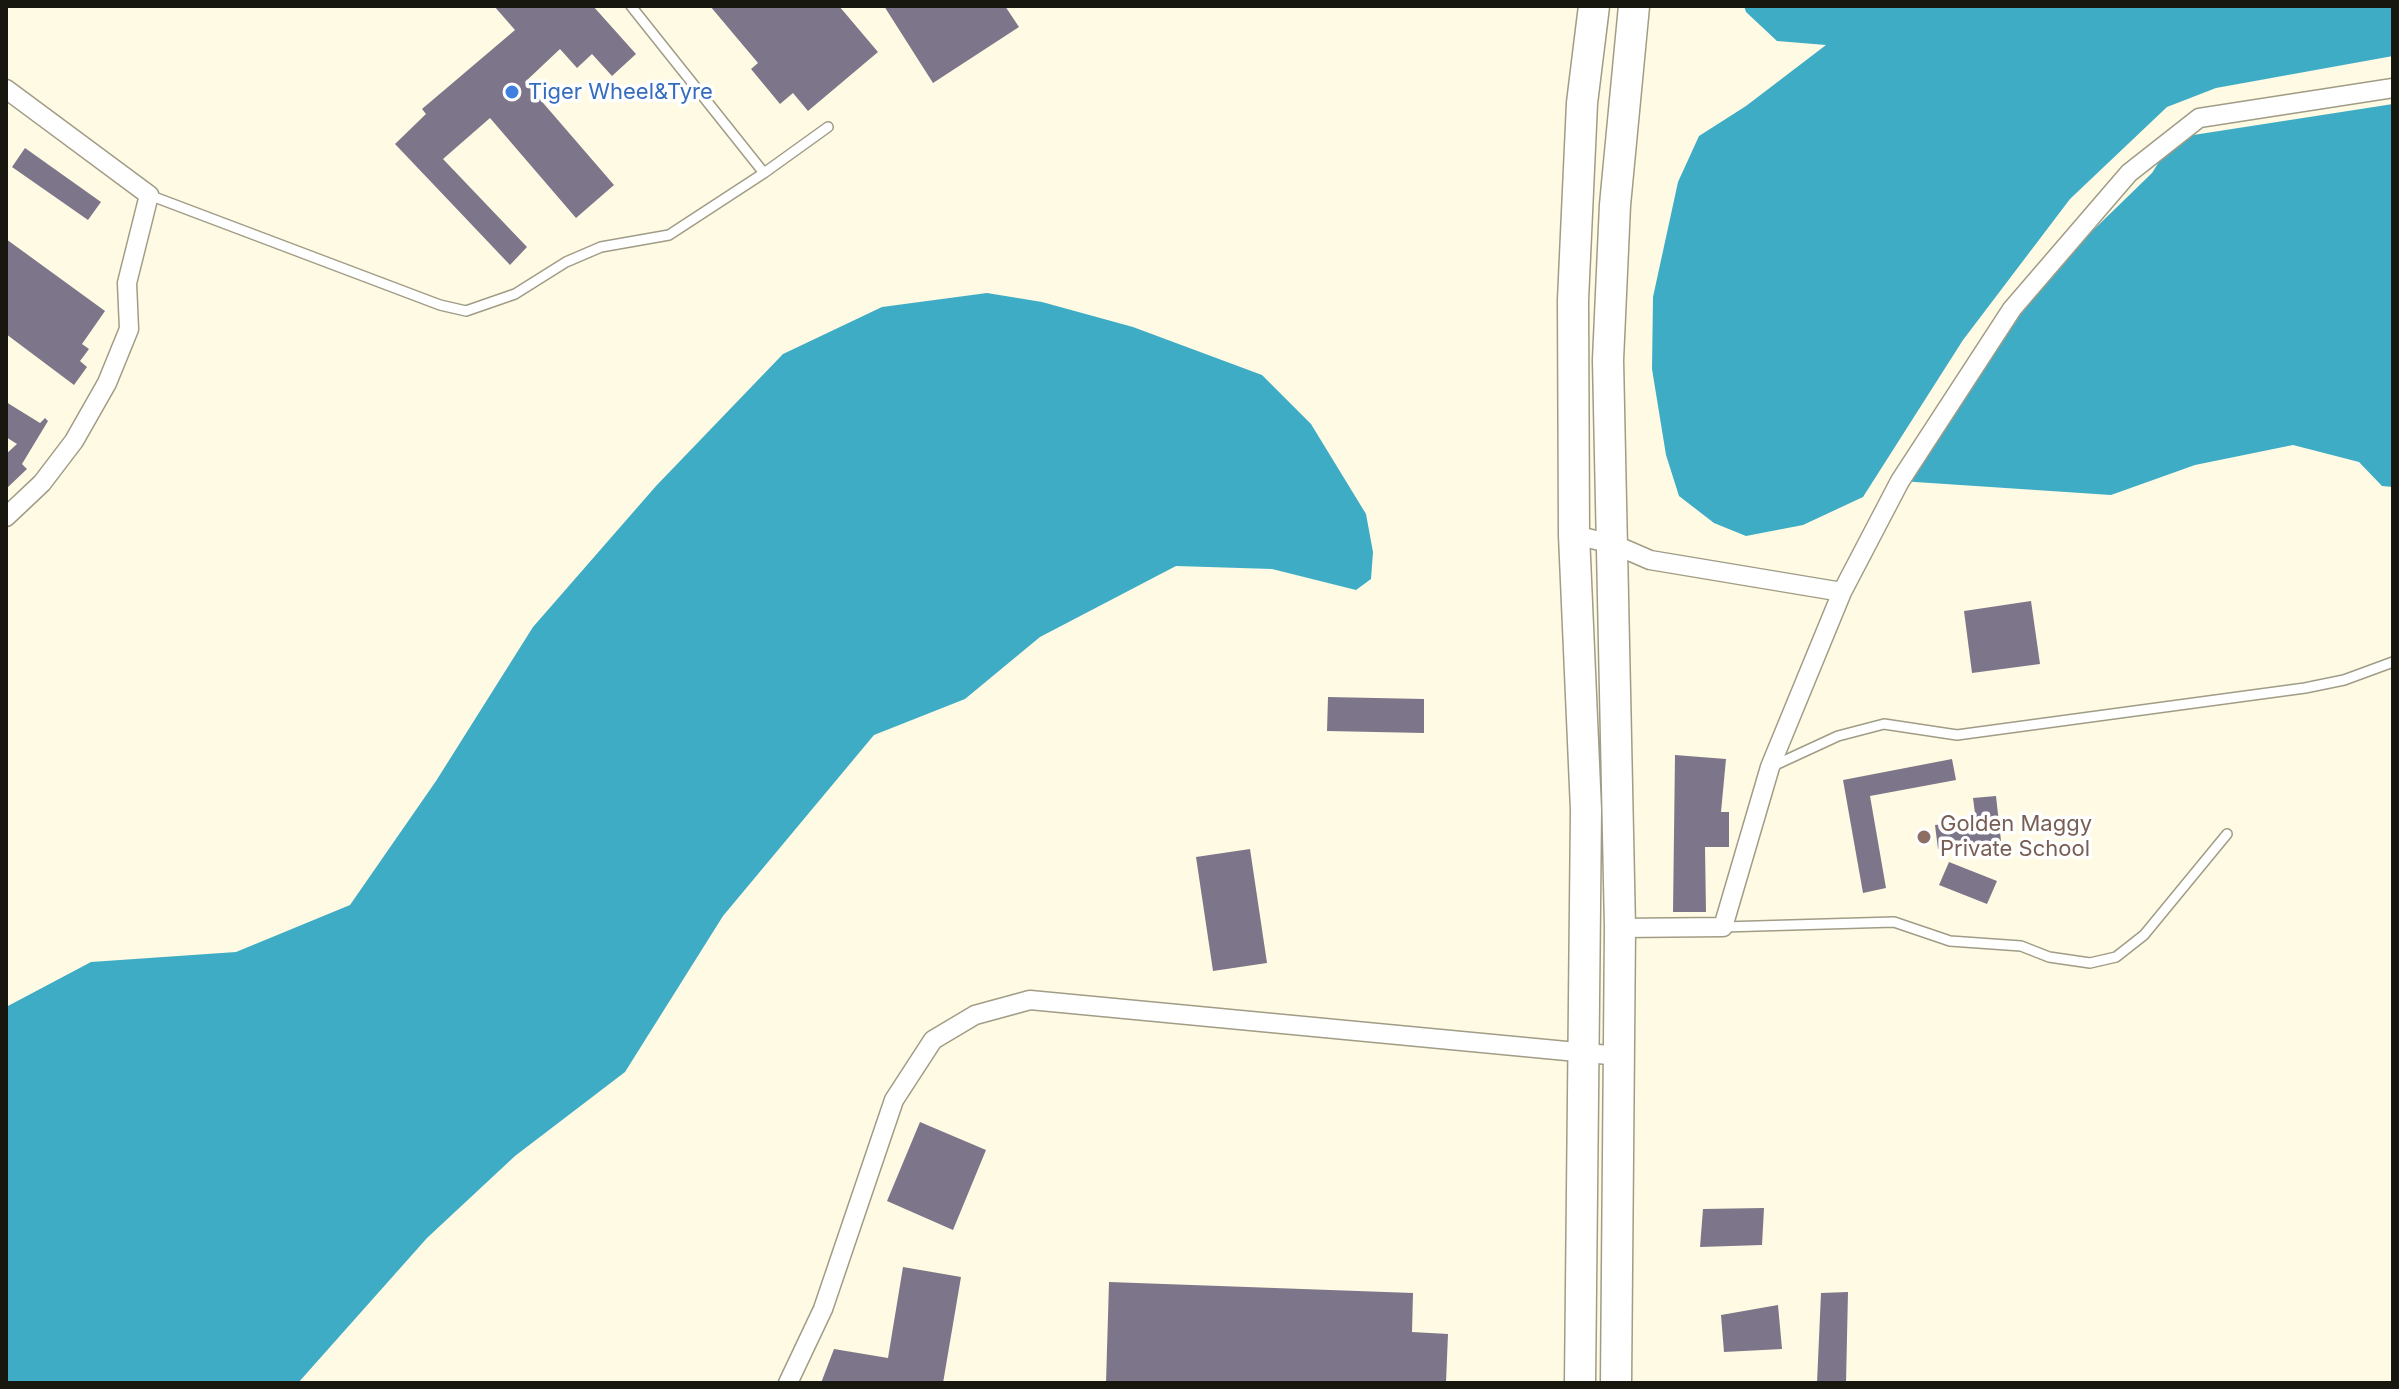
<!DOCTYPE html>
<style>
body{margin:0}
#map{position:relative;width:2399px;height:1389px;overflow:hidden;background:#fffae3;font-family:Inter,sans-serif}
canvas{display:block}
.frame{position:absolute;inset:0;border:8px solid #18170f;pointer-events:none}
</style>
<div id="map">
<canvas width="2399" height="1389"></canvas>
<div class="frame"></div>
</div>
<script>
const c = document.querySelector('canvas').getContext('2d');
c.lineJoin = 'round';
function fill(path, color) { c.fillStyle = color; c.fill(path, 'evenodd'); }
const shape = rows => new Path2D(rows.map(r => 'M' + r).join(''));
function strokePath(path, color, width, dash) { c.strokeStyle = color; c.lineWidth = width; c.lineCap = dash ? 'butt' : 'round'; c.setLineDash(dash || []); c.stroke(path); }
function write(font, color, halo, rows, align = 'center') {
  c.font = font + ' Inter,sans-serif'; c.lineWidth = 7; c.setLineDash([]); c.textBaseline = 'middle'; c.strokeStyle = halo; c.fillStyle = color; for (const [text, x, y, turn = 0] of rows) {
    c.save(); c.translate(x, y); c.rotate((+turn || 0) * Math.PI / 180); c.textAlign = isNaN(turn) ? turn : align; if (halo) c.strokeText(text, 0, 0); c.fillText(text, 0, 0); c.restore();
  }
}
const water = shape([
 [1744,6,2393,6,2393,56,2216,88,2167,107,2070,199,1963,340,1863,497,1803,525,1746,536,1714,523,1679,496,1666,455,1652,369,1653,297,1678,182,1699,136,1746,106,1826,45,1777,41,1746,12],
 [2393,104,2393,487,2382,486,2359,462,2293,445,2195,465,2111,495,1900,481,2012,309,2152,173,2174,138],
 [987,293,1042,302,1133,327,1262,375,1311,424,1366,514,1373,552,1371,579,1356,590,1272,569,1176,566,1040,637,965,699,874,735,723,916,625,1072,515,1156,427,1238,298,1383,6,1383,6,1007,91,962,236,952,350,905,436,781,533,627,656,486,783,354,882,307]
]);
const building = shape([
 [494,6,593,6,636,54,612,76,592,54,577,68,560,49,525,82,614,185,576,218,490,118,443,159,527,247,510,265,395,144,426,114,422,109,515,30],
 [710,6,839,6,878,52,808,111,793,93,780,104,751,69,758,63],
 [884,6,1005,6,1019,27,933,83],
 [25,148,101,202,88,220,12,167],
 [6,239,105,311,82,344,89,349,80,361,87,367,74,385,6,334],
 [6,402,40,423,45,418,48,421,22,464,27,469,6,489,6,454,17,444,6,437],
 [2031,601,2040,664,1972,673,1964,611],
 [1328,697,1424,699,1424,733,1327,731],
 [1675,755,1726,759,1721,812,1729,812,1729,847,1705,847,1706,912,1673,912],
 [1952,759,1956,780,1870,796,1886,888,1863,893,1843,780],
 [1996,796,2001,841,1938,849,1935,825,1976,821,1973,798],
 [1250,849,1267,963,1213,971,1196,857],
 [1949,862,1997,881,1987,904,1939,885],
 [920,1122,986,1150,953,1230,887,1201],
 [1764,1208,1762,1245,1700,1247,1703,1209],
 [903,1267,961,1277,943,1383,821,1383,834,1349,888,1358],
 [1109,1282,1413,1293,1412,1332,1448,1334,1446,1383,1106,1383],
 [1848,1292,1846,1383,1817,1383,1821,1293],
 [1778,1305,1782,1349,1724,1352,1721,1315]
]);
const service = shape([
 [631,6,764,173],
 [149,195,440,305,466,311,515,294,566,262,601,247,669,235,764,173,828,127],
 [1773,766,1838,736,1884,724,1957,735,2305,688,2344,680,2393,662],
 [1723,927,1894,922,1950,941,2021,946,2049,957,2090,963,2116,957,2144,935,2227,834]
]);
const minor = shape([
 [6,89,149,195,127,283,129,329,107,383,74,441,42,483,6,517],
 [1574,535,1613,544,1650,560,1842,592,1900,481,2012,309,2129,173,2199,118,2393,88],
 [1620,928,1723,927,1770,767,1842,592],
 [788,1383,823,1309,894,1100,933,1040,975,1015,1030,1000,1619,1056]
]);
const primary = shape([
 [1580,1383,1586,810,1574,535,1573,300,1582,103,1594,6],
 [1616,1383,1620,928,1608,360,1615,205,1634,6]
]);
const markers = [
 [512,92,8,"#3f7fe0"],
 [1924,837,8,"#8d6e63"]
];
const shopNames = [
 ["Tiger Wheel&Tyre",528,92]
];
const educationNames = [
 ["Golden Maggy",1940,824],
 ["Private School",1940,849]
];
fill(water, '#3facc6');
fill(building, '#7d768a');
strokePath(service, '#a09c86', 12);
strokePath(minor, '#a09c86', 21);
strokePath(primary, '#a09c86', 33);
strokePath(service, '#fff', 9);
strokePath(minor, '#fff', 18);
strokePath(primary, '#fff', 30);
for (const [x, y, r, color] of markers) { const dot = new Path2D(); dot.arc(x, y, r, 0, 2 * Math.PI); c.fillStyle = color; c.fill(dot); strokePath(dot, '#fff', 3); }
write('22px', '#366cbe', '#fff', shopNames, 'left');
write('22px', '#785e54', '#fff', educationNames, 'left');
</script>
